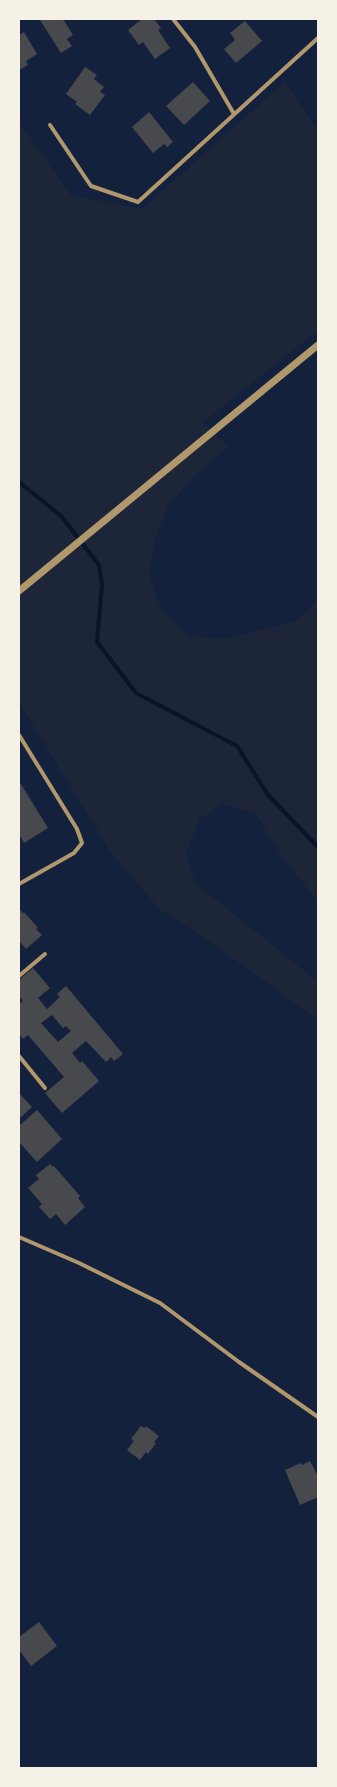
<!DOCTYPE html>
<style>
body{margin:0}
#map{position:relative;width:337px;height:1787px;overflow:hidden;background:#14213d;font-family:Arial,sans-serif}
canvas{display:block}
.frame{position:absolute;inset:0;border:20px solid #f6f1e7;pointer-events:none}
</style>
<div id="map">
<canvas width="337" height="1787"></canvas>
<div class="frame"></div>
</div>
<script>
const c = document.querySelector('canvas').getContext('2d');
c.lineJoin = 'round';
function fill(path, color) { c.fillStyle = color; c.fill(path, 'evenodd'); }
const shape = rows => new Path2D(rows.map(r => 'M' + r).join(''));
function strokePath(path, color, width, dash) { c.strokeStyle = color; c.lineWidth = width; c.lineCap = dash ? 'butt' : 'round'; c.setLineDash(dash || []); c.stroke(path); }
const green = shape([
 [285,82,318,131,318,330,203,422,228,447,193,477,167,507,155,540,149,575,161,608,188,636,226,639,295,622,318,600,318,902,283,858,255,813,221,804,199,820,186,854,195,883,318,982,318,1017,313,1016,188,926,161,911,110,851,19,702,19,122,71,195,142,209]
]);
const stream = shape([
 [19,482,61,516,99,565,102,585,97,642,136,693,237,746,268,795,318,847]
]);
const building = shape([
 [63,19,73,35,67,39,72,46,61,53,40,20],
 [142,19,154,19,161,28,158,30,170,48,155,59,143,42,139,45,128,30],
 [245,21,262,41,236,63,224,49,235,40,230,33],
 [24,32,37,54,26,61,28,65,19,70,19,35],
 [85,67,97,75,94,79,104,87,100,92,105,95,90,115,75,104,77,102,66,94],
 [193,82,210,101,184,125,166,106],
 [149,112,173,142,167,147,164,144,153,153,132,127],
 [19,781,48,828,24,843,19,834],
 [19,909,23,913,24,912,38,928,36,929,42,935,26,949,19,941],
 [33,968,50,988,38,998,47,1009,60,997,57,994,66,986,123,1054,114,1061,111,1057,106,1062,86,1041,72,1053,80,1063,82,1061,99,1081,62,1113,45,1093,64,1077,28,1035,23,1039,19,1034,19,1004,23,1001,19,996,19,980],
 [52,1015,63,1028,66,1026,71,1031,58,1042,41,1023],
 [19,1093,32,1107,19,1119],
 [37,1110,62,1139,37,1162,19,1142,19,1126],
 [50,1164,53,1167,54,1166,80,1196,78,1198,85,1207,65,1225,56,1214,50,1219,39,1207,42,1204,28,1188,39,1179,36,1175],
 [141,1426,144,1428,146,1426,159,1436,154,1442,156,1443,148,1454,146,1452,140,1460,127,1450,134,1441,131,1439],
 [310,1461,318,1476,318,1497,300,1505,285,1470,301,1463,302,1465],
 [39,1622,57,1646,31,1666,19,1650,19,1637]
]);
const minor = shape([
 [173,19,195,47,234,114],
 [50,125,91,186,138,202,318,38],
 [19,735,77,829,82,843,74,853,19,884],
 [19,976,45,954],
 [19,1056,45,1088],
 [19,1237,79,1263,160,1303,239,1362,318,1417]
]);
const tertiary = shape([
 [19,591,318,345]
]);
fill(green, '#1d2539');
strokePath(stream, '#0b132b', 4);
fill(building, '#48494c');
strokePath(minor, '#b1986c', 4);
strokePath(tertiary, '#b1986c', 7);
</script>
